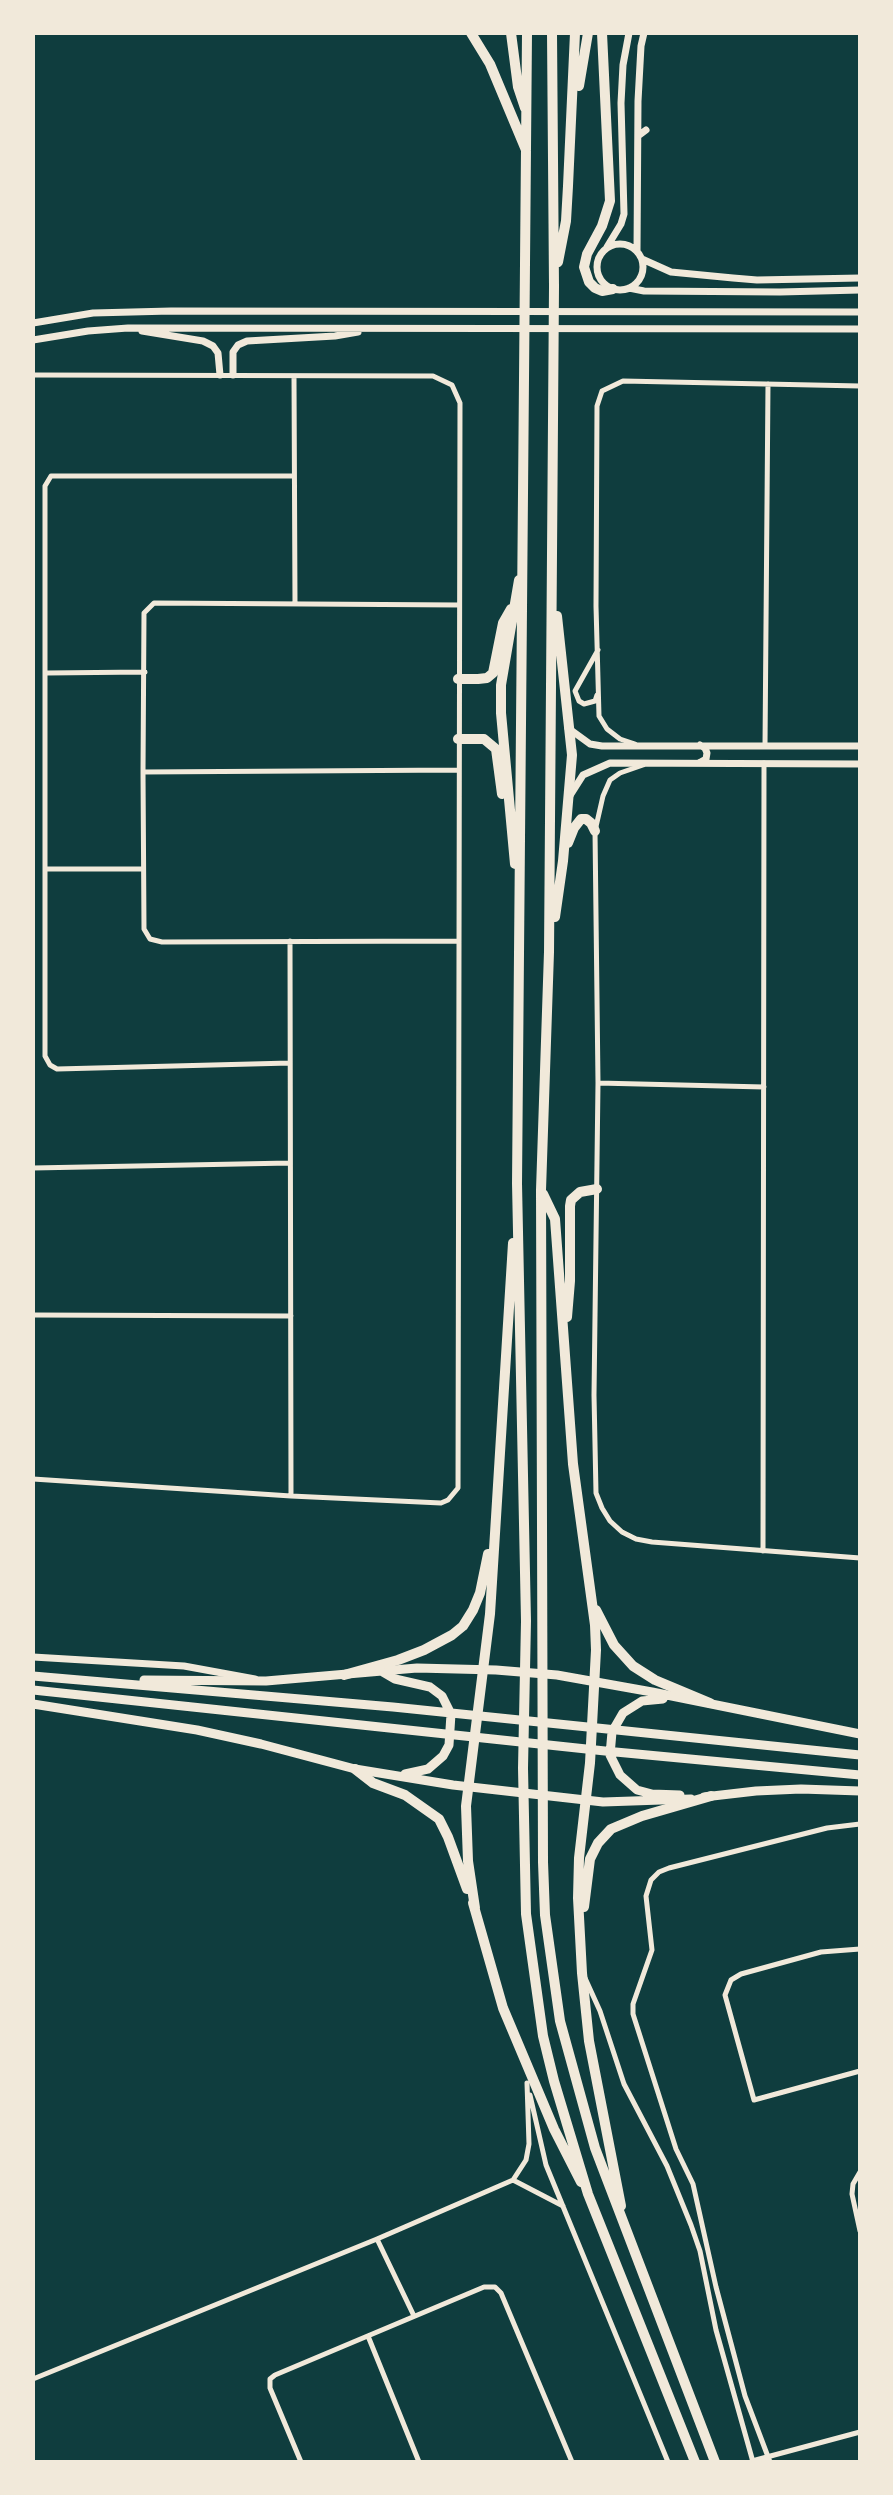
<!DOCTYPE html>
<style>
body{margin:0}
#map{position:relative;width:893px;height:2495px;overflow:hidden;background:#0f3d3e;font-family:"Alegreya Sans",sans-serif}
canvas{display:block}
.frame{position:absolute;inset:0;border:35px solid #f1e9da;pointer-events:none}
</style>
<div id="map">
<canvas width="893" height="2495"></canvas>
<div class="frame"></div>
</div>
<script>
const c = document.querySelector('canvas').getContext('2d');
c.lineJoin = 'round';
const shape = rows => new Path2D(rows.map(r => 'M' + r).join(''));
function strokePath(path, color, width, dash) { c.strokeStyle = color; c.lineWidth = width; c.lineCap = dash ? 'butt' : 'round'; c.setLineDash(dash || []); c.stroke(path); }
const minor = shape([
 [33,375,433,376,452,385,460,403,458,1488,448,1500,441,1503,291,1496,33,1479],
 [294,377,295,603],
 [47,673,145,672],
 [597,695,595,701,584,704,579,701,575,691,598,650],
 [635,744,620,739,607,729,599,716,596,606,597,406,602,391,623,381,860,386],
 [765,745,768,384],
 [643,765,620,773,610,780,603,796,595,831,598,1083,594,1395,596,1493,602,1508,610,1521,622,1532,636,1539,652,1542,860,1558],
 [143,772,458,770],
 [46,869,143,869],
 [290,941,291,1496],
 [457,941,162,942,150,939,144,929,143,772,144,613,154,603,459,605],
 [290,1063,57,1069,50,1065,45,1056,45,486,51,476,294,476],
 [598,1083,764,1087],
 [33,1168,290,1163],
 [33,1315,291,1316],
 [763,1551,764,763],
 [860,1949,821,1952,741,1974,731,1980,725,1995,754,2100,860,2071],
 [585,1978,600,2011,624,2084,667,2166,691,2225,700,2251,716,2330,753,2462],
 [530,2095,546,2165,668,2462],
 [860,2172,853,2184,852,2194,860,2231],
 [513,2180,563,2206],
 [377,2239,414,2316],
 [368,2336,419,2462],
 [33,2379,377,2239,513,2180,526,2160,529,2144,527,2083],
 [752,2461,860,2432],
 [301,2462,270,2388,270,2379,275,2375,484,2287,495,2287,501,2293,572,2462],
 [770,2462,745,2396,716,2287,693,2184,676,2149,633,2014,633,2004,652,1950,646,1896,651,1880,659,1872,669,1868,827,1828,860,1824]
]);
const tertiary = shape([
 [638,136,646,130],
 '597 267a23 23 0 1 1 46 0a23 23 0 1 1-46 0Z',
 [607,247,621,224,624,214,621,103,623,65,629,33],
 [637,251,638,101,641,46,644,33],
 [642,259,671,272,733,278,757,280,860,278],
 [629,288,644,291,780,292,860,290],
 [33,323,93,313,171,311,860,312],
 [142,331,203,341,213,346,218,353,220,375],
 [33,340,88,331,128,328,860,329],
 [233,375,233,352,238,345,247,341,335,336,358,332],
 [568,728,590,744,602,746,860,746],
 [699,763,706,759,707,753,705,748,700,745],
 [569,797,583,775,610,763,860,764],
 [33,1657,184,1666,255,1679]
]);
const trunk = shape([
 [383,1672,395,1679,430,1687,442,1696,451,1714,449,1745,443,1756,428,1769,405,1774],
 [33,1676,393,1707,860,1755],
 [144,1680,266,1681,417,1668,496,1670,557,1675,652,1692,860,1734],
 [33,1690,605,1751,860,1775],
 [663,1699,642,1701,623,1713,612,1732,610,1755,620,1775,637,1790,652,1794,680,1795],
 [33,1704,197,1730,261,1744,355,1769,453,1785,603,1802,691,1799],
 [704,1797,756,1791,801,1789,860,1791]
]);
const motorway = shape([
 [471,33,490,64,526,150],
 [511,33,518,87,525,108],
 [527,33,517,1183,526,1621,523,1768,526,1914,543,2036,554,2081,588,2194,695,2462],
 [552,33,554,287,549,952,541,1190,543,1862,545,1915,560,2021,595,2148,715,2462],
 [602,33,610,201,602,226,587,254,584,267,589,282,595,288,602,291,613,289],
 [579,86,588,33],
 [558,262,566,221,568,186,575,33],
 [458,679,478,679,487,678,493,673,503,623,511,609],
 [458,739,484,739,496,749,502,794],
 [568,843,574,828,581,819,586,819,591,823,595,831],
 [515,864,501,713,501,685,519,580],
 [555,917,563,861,572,755,557,616],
 [543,1194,555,1219,573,1464,595,1625,596,1650,590,1763,579,1858,578,1898,582,1973,589,2041,621,2206],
 [567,1317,570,1281,570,1206,571,1200,580,1192,597,1189],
 [596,1610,614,1645,633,1666,655,1680,710,1703],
 [344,1675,398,1660,424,1650,452,1635,463,1626,473,1610,480,1593,488,1554],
 [355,1769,373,1783,405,1795,439,1819,448,1837,467,1889],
 [473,1903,503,2008,554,2129,581,2182],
 [584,1907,590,1859,598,1843,611,1829,642,1816,711,1796],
 [475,1908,468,1861,466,1806,490,1614,513,1243]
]);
strokePath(minor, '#f1e9da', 5);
strokePath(tertiary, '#f1e9da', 7);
strokePath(trunk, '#f1e9da', 9);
strokePath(motorway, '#f1e9da', 10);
</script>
